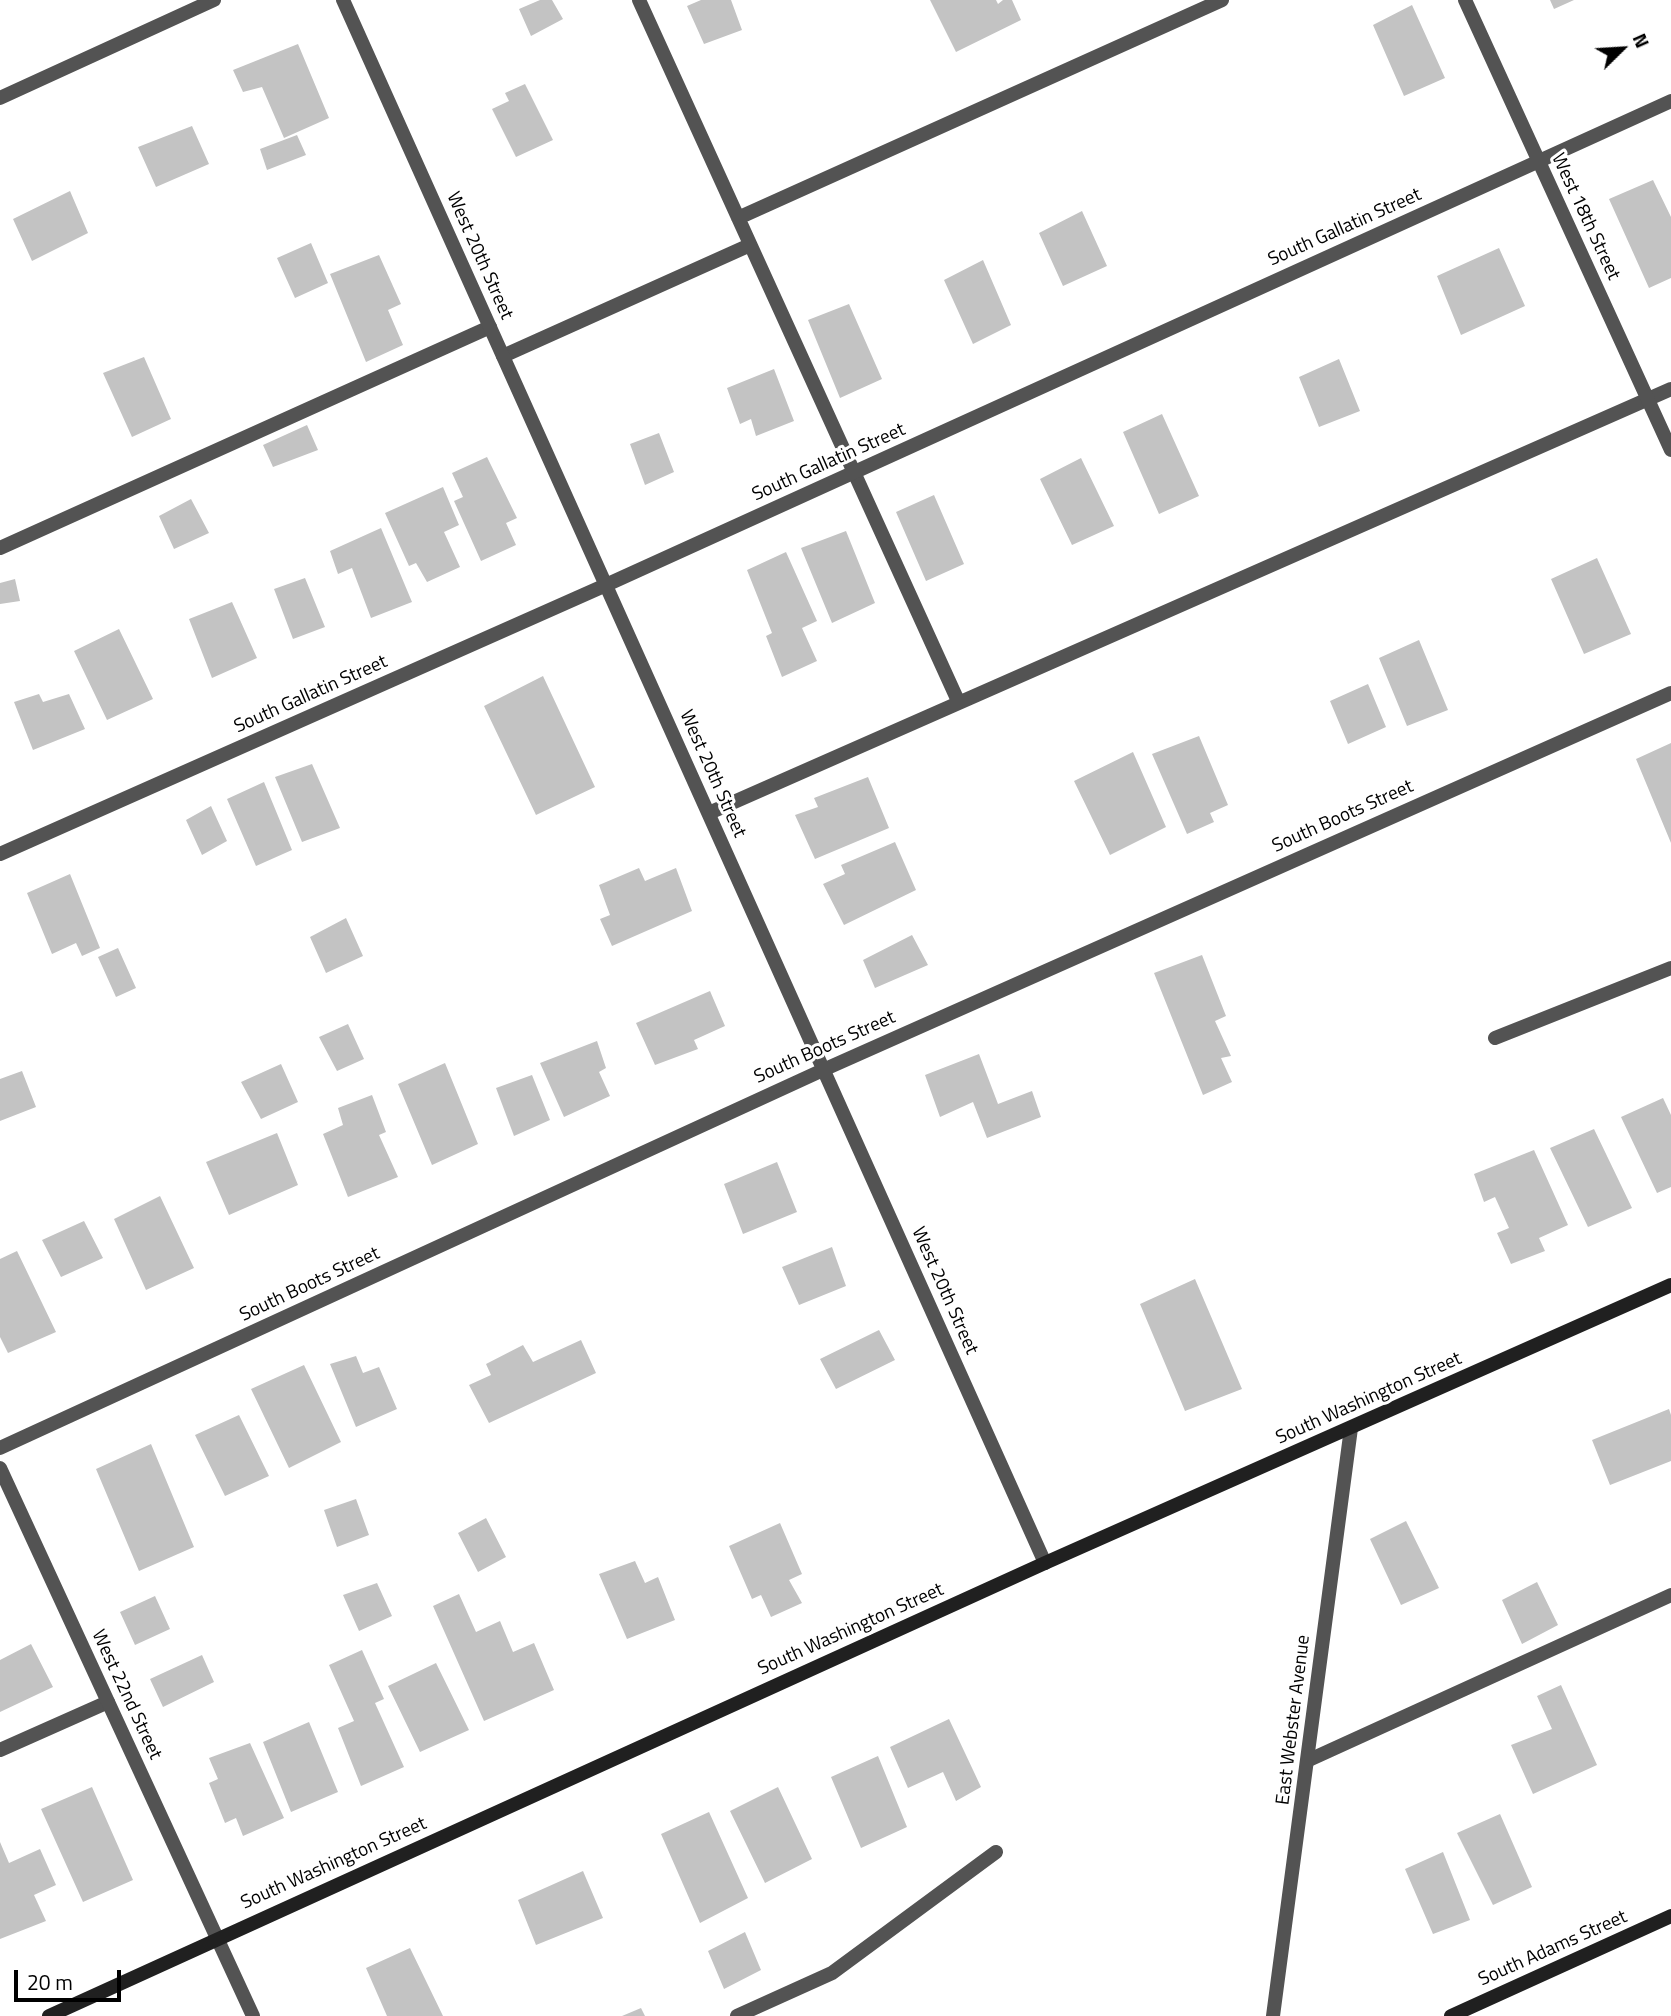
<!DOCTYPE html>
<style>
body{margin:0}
#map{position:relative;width:1671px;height:2016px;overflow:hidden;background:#fff;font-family:"Titillium Web",sans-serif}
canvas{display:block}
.north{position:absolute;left:1587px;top:14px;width:70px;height:70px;-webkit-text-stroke:5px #fff;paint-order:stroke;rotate:66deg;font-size:19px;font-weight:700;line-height:28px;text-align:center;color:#000}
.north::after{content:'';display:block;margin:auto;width:24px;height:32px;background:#000;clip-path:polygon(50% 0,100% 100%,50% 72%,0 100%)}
.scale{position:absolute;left:14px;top:1970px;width:107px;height:32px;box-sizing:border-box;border:4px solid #000;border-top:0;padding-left:9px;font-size:21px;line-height:24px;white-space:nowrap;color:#000;-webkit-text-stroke:5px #fff;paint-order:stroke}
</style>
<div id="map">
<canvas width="1671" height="2016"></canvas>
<div class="north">N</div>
<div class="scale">20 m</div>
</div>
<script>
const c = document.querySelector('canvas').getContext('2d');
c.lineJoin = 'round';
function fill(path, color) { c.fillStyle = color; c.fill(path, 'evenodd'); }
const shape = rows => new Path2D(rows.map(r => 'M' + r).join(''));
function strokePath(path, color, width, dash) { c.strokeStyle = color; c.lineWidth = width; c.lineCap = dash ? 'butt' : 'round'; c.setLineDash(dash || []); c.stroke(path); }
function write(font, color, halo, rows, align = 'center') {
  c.font = font + ' "Titillium Web",sans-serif'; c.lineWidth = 6; c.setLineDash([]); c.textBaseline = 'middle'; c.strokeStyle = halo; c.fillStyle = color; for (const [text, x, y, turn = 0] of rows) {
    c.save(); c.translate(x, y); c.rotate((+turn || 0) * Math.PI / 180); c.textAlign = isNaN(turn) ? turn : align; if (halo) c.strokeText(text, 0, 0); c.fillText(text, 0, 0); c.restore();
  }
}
const building = shape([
 [540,0,552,0,563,19,531,36,519,9],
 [701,0,731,0,742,30,704,44,687,6],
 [930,0,996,0,998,4,1003,0,1012,0,1021,20,956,52],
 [1550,0,1574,0,1554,9],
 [1412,5,1445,78,1404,96,1373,25],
 [298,44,329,118,284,138,262,87,243,92,233,70],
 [525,84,553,140,516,157,492,109,509,101,505,93],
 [192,126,209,164,156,187,138,147],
 [297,135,306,155,267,170,260,149],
 [1653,180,1671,217,1671,278,1649,288,1609,199],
 [70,191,88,233,32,261,13,219],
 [1082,211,1107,266,1063,286,1039,233],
 [311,243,328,283,295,298,277,258],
 [1499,248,1525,306,1461,335,1437,276],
 [379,255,401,304,388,310,403,345,366,362,330,274],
 [983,260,1011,325,973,344,944,280],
 [849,304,882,379,840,398,808,320],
 [144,357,171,419,132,437,103,373],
 [1339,359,1360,411,1319,427,1299,377],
 [774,369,794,421,756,436,751,419,740,424,727,388],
 [1162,414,1199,496,1159,514,1123,432],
 [307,425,318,450,273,467,263,445],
 [659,433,674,472,645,485,630,444],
 [487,457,517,518,506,523,516,545,481,561,454,501,463,497,452,473],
 [1081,458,1114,526,1072,545,1040,479],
 [443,487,459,525,444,532,460,567,427,582,416,563,409,566,385,513],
 [934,495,964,564,926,581,896,512],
 [191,499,209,533,174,549,159,516],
 [381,528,412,602,371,618,352,568,338,574,330,551],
 [846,531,875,603,832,623,801,548],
 [786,552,817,621,802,628,817,661,782,677,766,636,772,633,747,570],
 [1597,558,1631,634,1584,654,1551,579],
 [305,578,325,627,293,639,274,589],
 [15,579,20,601,0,604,0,583],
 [232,602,257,658,212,678,189,619],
 [119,629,153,699,107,720,74,651],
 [1419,640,1448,710,1407,726,1379,658],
 [543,676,595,787,536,815,484,706],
 [1368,684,1386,727,1348,744,1330,701],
 [39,694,43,702,69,694,85,729,33,750,14,702],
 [1199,736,1228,805,1210,813,1214,822,1187,834,1152,754],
 [1671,743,1671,843,1636,759],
 [1133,752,1166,827,1110,855,1074,781],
 [312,764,340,828,302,842,275,777],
 [868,777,889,828,815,859,795,815,818,807,814,798],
 [264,782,292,850,256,866,227,799],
 [211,806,227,841,202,855,186,820],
 [895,842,916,890,844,925,823,884,845,874,841,865],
 [639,868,645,881,676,868,692,911,612,946,600,919,610,915,599,885],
 [70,874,100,948,82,956,76,943,52,954,27,893],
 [346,918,363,956,326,973,310,937],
 [912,935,928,965,875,988,863,960],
 [118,948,136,988,116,997,98,957],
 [1202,955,1226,1016,1215,1021,1231,1056,1221,1058,1232,1082,1203,1095,1154,973],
 [710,991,725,1026,694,1040,698,1049,655,1065,636,1023],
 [348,1024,364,1059,337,1071,319,1037],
 [597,1041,606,1068,599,1072,610,1096,564,1117,540,1063],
 [979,1054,998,1104,1032,1091,1041,1117,987,1138,973,1102,940,1117,925,1075],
 [445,1063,478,1144,432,1165,398,1084],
 [281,1064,298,1102,261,1119,241,1082],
 [22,1071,36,1107,0,1121,0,1079],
 [532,1075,550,1120,514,1136,496,1088],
 [372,1095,386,1132,379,1135,398,1177,348,1197,323,1134,343,1125,338,1108],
 [1663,1098,1671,1115,1671,1187,1657,1193,1621,1117],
 [1594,1129,1632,1208,1588,1227,1550,1148],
 [277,1133,298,1185,229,1215,206,1162],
 [1534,1150,1568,1225,1539,1238,1545,1251,1511,1264,1497,1233,1509,1228,1495,1197,1484,1202,1474,1174],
 [777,1162,797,1212,743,1234,724,1184],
 [160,1196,194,1268,146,1290,114,1219],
 [84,1221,103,1258,61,1277,42,1240],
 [832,1247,846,1286,799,1305,782,1267],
 [17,1251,56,1332,8,1353,0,1337,0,1259],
 [1195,1279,1242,1389,1185,1411,1140,1304],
 [879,1330,895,1360,836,1389,820,1359],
 [581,1340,596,1373,489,1423,469,1385,491,1375,486,1364,523,1345,533,1362],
 [356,1356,363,1373,379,1367,397,1409,356,1427,330,1364],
 [304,1365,341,1442,289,1468,251,1389],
 [1669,1409,1671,1415,1671,1461,1610,1485,1592,1440],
 [239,1415,269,1476,225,1496,195,1435],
 [151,1444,194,1547,139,1571,96,1469],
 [356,1499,369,1535,337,1547,324,1510],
 [486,1518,506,1557,478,1572,458,1533],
 [1406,1521,1439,1588,1401,1605,1370,1539],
 [780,1523,802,1574,789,1580,802,1603,771,1617,761,1595,752,1599,729,1546],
 [635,1561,645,1583,658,1577,675,1620,627,1639,599,1574],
 [1537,1582,1558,1625,1522,1644,1502,1600],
 [377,1583,392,1616,359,1631,343,1595],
 [459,1594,476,1632,500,1621,513,1652,534,1643,554,1690,484,1721,433,1606],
 [155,1596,170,1629,135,1645,120,1612],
 [31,1644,53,1687,0,1712,0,1660],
 [362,1650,384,1699,375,1703,404,1767,361,1786,338,1728,354,1721,329,1665],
 [202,1655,214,1682,163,1707,150,1679],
 [436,1663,469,1730,420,1752,388,1686],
 [1561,1685,1597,1765,1533,1794,1511,1745,1552,1729,1537,1696],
 [949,1719,981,1787,956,1801,943,1772,908,1788,890,1747],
 [309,1722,338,1792,291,1812,263,1742],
 [250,1743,284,1818,243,1836,236,1818,225,1823,209,1783,218,1779,209,1758],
 [878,1756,907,1827,861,1848,831,1777],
 [92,1787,133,1880,83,1902,41,1809],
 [778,1787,812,1859,765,1883,730,1811],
 [709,1812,748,1898,700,1923,661,1834],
 [1500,1814,1532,1887,1493,1905,1457,1833],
 [0,1842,9,1863,40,1849,56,1885,34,1895,46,1921,0,1939],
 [1443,1852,1470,1920,1433,1934,1405,1869],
 [583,1871,603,1918,536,1945,518,1900],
 [745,1932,761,1970,724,1989,708,1951],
 [410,1948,443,2016,387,2016,366,1968],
 [641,2008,645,2016,622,2016]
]);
const service = shape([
 [639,0,959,703],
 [738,218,1222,0],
 [503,356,750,245],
 [0,548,490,327],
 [709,813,1671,389],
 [1495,1038,1671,968],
 [0,1750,108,1702],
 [1309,1760,1671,1595],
 [737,2016,832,1973,996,1852]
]);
const minor = shape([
 [343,0,1045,1563],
 [1465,0,1671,450],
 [0,98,214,0],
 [0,854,606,585,1671,101],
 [0,1448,823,1070,1671,693],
 [0,1468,253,2016],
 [1273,2016,1351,1428]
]);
const secondary = shape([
 [49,2016,1045,1563,1671,1285],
 [1451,2016,1671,1916]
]);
const streetNames = [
 ["West 18th Street",1585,217,65],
 ["South Gallatin Street",1345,228,-24],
 ["West 20th Street",479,256,66],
 ["South Gallatin Street",829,463,-24],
 ["South Gallatin Street",311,695,-24],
 ["West 20th Street",712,774,66],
 ["South Boots Street",1343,817,-24],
 ["South Boots Street",825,1048,-24],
 ["South Boots Street",310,1285,-25],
 ["West 20th Street",944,1291,66],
 ["South Washington Street",1369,1399,-24],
 ["South Washington Street",851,1630,-24],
 ["West 22nd Street",126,1695,65],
 ["East Webster Avenue",1294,1720,-83],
 ["South Washington Street",334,1864,-24],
 ["South Adams Street",1553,1949,-24]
];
fill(building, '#c3c3c3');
strokePath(service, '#535353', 14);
strokePath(minor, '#535353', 14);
strokePath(secondary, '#202020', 14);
write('19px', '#000', '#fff', streetNames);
</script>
